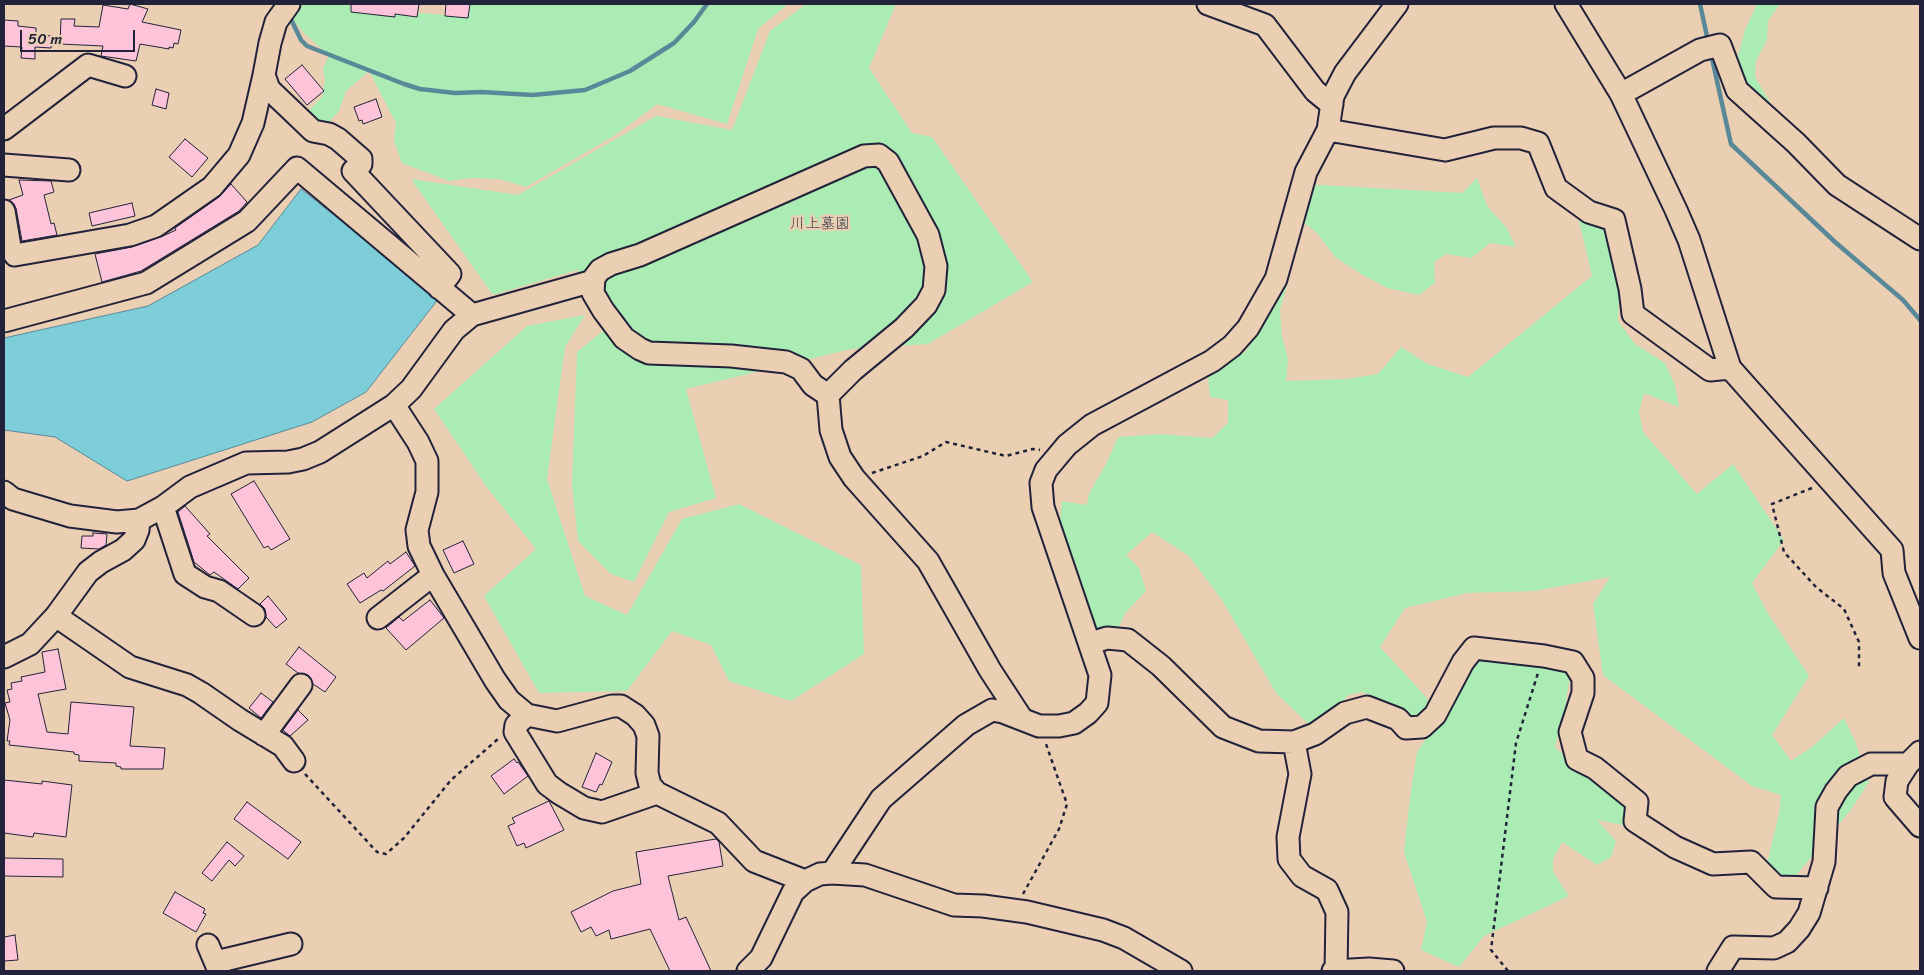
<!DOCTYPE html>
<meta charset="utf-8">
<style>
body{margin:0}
#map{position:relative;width:1924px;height:975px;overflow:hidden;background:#ebcfb2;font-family:Sriracha,sans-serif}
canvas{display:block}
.frame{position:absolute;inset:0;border:5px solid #22223b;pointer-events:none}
.scale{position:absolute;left:20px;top:30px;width:115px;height:22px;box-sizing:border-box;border:2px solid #22223b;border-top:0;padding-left:6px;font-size:15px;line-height:18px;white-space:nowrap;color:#22223b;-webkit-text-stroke:4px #ebcfb2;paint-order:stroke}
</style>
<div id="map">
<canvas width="1924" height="975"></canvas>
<div class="frame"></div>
<div class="scale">50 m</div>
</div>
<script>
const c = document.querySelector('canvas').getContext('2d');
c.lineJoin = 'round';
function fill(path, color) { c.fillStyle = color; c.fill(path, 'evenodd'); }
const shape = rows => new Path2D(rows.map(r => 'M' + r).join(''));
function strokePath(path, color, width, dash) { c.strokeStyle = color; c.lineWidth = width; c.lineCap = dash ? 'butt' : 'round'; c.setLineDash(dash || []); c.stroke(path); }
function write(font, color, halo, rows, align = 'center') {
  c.font = font + ' Sriracha,"Klee One",sans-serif'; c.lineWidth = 4.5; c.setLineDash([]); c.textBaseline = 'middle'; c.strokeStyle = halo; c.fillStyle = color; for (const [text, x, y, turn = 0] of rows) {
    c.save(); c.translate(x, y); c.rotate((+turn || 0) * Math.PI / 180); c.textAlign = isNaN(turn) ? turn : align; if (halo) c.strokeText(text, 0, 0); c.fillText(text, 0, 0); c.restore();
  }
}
const green = shape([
 [304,4,342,4,387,14,422,13,455,16,470,4,788,4,758,29,727,124,657,104,614,136,526,187,499,179,471,178,449,181,402,163,394,141,396,123,369,71,346,91,339,111,327,124,315,123,307,112,322,97,325,81,323,68,329,56,303,32,291,17],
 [806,4,896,4,869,68,912,133,932,137,1033,282,928,344,851,349,686,389,716,498,669,512,634,582,611,574,578,541,572,484,577,352,614,322,577,270,493,295,411,179,518,195,656,116,732,130,770,31],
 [1757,4,1780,4,1768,21,1767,40,1756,61,1755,77,1774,109,1756,103,1740,73,1738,56,1745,30],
 [1477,178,1487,206,1506,227,1516,247,1490,243,1471,258,1446,254,1434,262,1435,283,1419,295,1387,288,1361,274,1335,257,1317,233,1293,214,1303,184,1462,193],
 [1577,212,1614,231,1620,278,1618,321,1635,344,1665,363,1675,385,1679,407,1644,393,1639,412,1643,432,1697,494,1733,464,1784,540,1752,583,1767,612,1809,676,1772,735,1791,761,1812,747,1844,718,1855,741,1869,782,1850,811,1792,880,1763,880,1779,814,1781,795,1752,786,1603,675,1593,604,1610,577,1534,591,1467,593,1405,608,1380,647,1427,698,1429,710,1411,722,1363,692,1348,695,1318,733,1276,693,1222,600,1189,556,1152,532,1126,555,1139,568,1146,591,1126,612,1115,635,1093,633,1079,574,1060,522,1062,501,1087,505,1089,494,1107,462,1118,437,1158,434,1212,438,1228,423,1228,400,1210,397,1208,377,1246,351,1287,285,1280,310,1282,337,1288,359,1286,381,1346,379,1378,374,1401,347,1428,364,1468,377,1592,276],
 [585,315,565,347,547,479,585,596,627,615,682,519,739,504,861,565,864,654,791,701,729,681,711,645,672,631,627,691,539,693,484,596,536,549,486,486,434,409,527,326],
 [1496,654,1571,669,1565,708,1555,748,1624,799,1630,814,1623,825,1597,820,1616,841,1611,857,1597,865,1562,842,1553,859,1553,872,1569,896,1484,936,1459,967,1421,950,1427,922,1404,852,1410,797,1417,752,1462,686,1476,661]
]);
const water = shape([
 [301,189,439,298,366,392,312,422,127,481,55,437,4,430,4,338,148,306,258,245,301,189]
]);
const stream = shape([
 [1700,4,1708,41],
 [289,15,301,40,307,46,404,84,420,89,455,93,481,92,533,95,585,90,630,71,674,43,694,22,707,4],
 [1711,54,1731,144,1835,242,1903,300,1920,320]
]);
const building = shape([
 [130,4,148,9,142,22,181,30,178,44,174,43,173,48,169,47,169,49,140,44,136,61,101,56,103,46,60,44,61,19,75,19,74,26,99,27,103,5,128,9,130,4],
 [351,4,419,4,417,17,395,14,395,17,351,12,351,4],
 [446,4,470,4,468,18,445,16,446,4],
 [4,20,18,21,18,26,36,28,36,35,52,36,51,48,35,47,35,59,21,58,22,47,4,46,4,20],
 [302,65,324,91,307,105,285,79,302,65],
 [156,89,169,93,166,109,152,105,156,89],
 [376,99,382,117,363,124,362,120,359,121,354,107,376,99],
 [185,139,208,158,192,177,169,157,185,139],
 [19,180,51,181,54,192,44,195,51,224,54,223,57,235,22,241,16,208,9,200,23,195,19,180],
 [231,184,247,202,239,211,141,271,102,282,95,254,132,247,163,236,176,230,175,228,219,197,231,184],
 [132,203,135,216,92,226,89,213,132,203],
 [254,481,290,539,271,550,268,546,264,548,231,494,254,481],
 [185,506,210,534,207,536,249,578,238,589,214,572,210,575,194,562,178,512,185,506],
 [93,533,107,534,106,545,99,549,81,548,82,536,93,536,93,533],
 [463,541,474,564,454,573,443,550,463,541],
 [406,552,415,566,383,591,381,590,360,603,347,584,364,573,367,578,388,561,390,564,406,552],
 [268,596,287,619,276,628,266,617,265,609,260,604,268,596],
 [430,600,444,618,406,650,386,628,399,617,403,621,430,600],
 [299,647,336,677,325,692,313,684,308,675,298,673,286,664,299,647],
 [58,649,66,689,38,694,47,732,68,734,71,702,134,707,130,746,165,748,163,769,121,769,121,767,116,766,116,763,79,761,79,755,74,754,74,752,9,745,10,741,7,741,10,720,5,703,10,702,7,690,12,689,11,683,22,681,21,677,45,672,42,652,58,649],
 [261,693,273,702,261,718,249,708,261,693],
 [298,710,308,720,290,736,283,730,298,710],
 [596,753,612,762,602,785,600,784,596,792,582,787,596,753],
 [514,759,517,763,518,762,528,776,504,794,491,776,514,759],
 [4,780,42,784,42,781,72,785,66,837,34,833,33,837,4,833,4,780],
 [549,801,564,830,526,848,524,843,517,846,508,826,515,823,512,818,549,801],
 [247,802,301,842,288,859,234,819,247,802],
 [716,839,719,842,723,866,668,876,679,920,686,917,711,971,670,971,650,929,611,939,609,930,596,936,591,927,581,932,571,912,613,891,641,884,636,852,716,839],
 [227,842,244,856,235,866,229,860,212,881,202,873,227,842],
 [4,858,63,859,63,877,4,876,4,858],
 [175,892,205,909,203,913,206,914,196,932,163,913,175,892],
 [15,935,18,960,4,961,4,937,15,935]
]);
const path = shape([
 [872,473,923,456,946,442,1006,456,1033,449,1040,450],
 [1812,488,1772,504,1784,552,1816,587,1844,609,1859,642,1859,668],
 [305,774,377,852,386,854,404,838,451,780,498,739],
 [1023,894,1059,829,1067,804,1046,744],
 [1508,971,1491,950,1516,743,1538,673]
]);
const minor = shape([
 [289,4,276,22,270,43,264,75,269,89,313,131,329,134,338,139,361,159,361,164,353,171,450,274,439,288],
 [1208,4,1265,25,1315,91,1332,105],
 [1566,4,1621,94,1676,210,1689,240,1730,368,1892,550,1894,573,1920,638],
 [1621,94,1700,50,1720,45,1737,90,1796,143,1837,185,1920,239],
 [4,129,88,65,125,76],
 [1328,130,1445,150,1494,138,1521,138,1538,143,1556,188,1589,212,1614,220,1630,289,1633,314,1710,370,1730,368],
 [4,165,69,170],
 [4,211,10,247,15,255,130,235,156,226,212,187,239,155,253,123,264,75],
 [4,321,146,283,247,221,297,168,472,315],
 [828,395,813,385,801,369,786,362,731,356,649,353,640,349,624,338,603,310,593,293,594,278,600,270,611,264,640,255,864,156,879,155,888,162,928,235,936,266,934,290,926,305,904,328,853,370,828,395,831,430,840,457,854,478,928,561,990,670,1022,719],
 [394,405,418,442,427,461,427,492,417,530,419,546,433,575,495,680,509,700,527,715,557,721,612,706,621,706,635,715,644,725,648,736,647,773,650,785,657,793,718,823,754,861,805,881],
 [4,492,13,499,70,516,117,522,139,520,163,507,190,487,246,463,288,462,303,459,320,452,394,405,411,389,454,330,472,315,593,281],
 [163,507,185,574,205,587,219,591,254,615],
 [56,616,130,667,187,685,201,693,240,720,283,746,294,761],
 [378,618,433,575],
 [1091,643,1107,638,1128,640,1161,666,1223,727,1259,741,1294,742,1300,774,1288,837,1289,859,1302,876,1327,890,1337,912,1336,971],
 [4,657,30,644,56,616,88,572,101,562,123,550,134,540,138,530,139,520],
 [527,715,516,725,515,732,547,784,559,793,584,808,602,812,657,793],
 [264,735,301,685],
 [1294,742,1315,734,1345,713,1367,707,1398,719,1406,728,1422,727,1435,715,1463,662,1474,648,1544,656,1573,662,1583,678,1583,693,1570,732,1577,759,1595,768,1637,802,1635,821,1675,847,1713,864,1751,862,1776,887,1817,888],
 [1920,752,1908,764,1897,781,1895,797,1920,826],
 [832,873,881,799,966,725,992,710,1003,712,1039,726,1059,726,1074,723,1088,713,1097,703,1100,675,1043,507,1041,483,1046,470,1067,445,1092,425,1212,361,1232,346,1248,328,1276,279,1306,172,1328,130,1333,96,1345,73,1397,4],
 [208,945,219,971],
 [216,962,291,944],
 [748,971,761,958,793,892,805,881,820,874,832,873,865,875,954,905,983,906,1027,912,1103,930,1124,938,1181,971],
 [1333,971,1369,969,1393,971],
 [1718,971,1733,947,1774,948,1787,942,1799,929,1809,913,1824,862,1827,807,1836,791,1848,776,1871,764,1908,764]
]);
const parkNames = [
 ["川上墓園",820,224]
];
fill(green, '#abebb4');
fill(water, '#7dced8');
strokePath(water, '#598999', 1);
strokePath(stream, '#598999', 4.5);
fill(building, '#fcc3d9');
strokePath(building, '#22223b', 1);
strokePath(minor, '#22223b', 25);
strokePath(path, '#22223b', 2.5, [4, 4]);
strokePath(minor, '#ebcfb2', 21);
write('15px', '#37404d', '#ebcfb2', parkNames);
</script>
